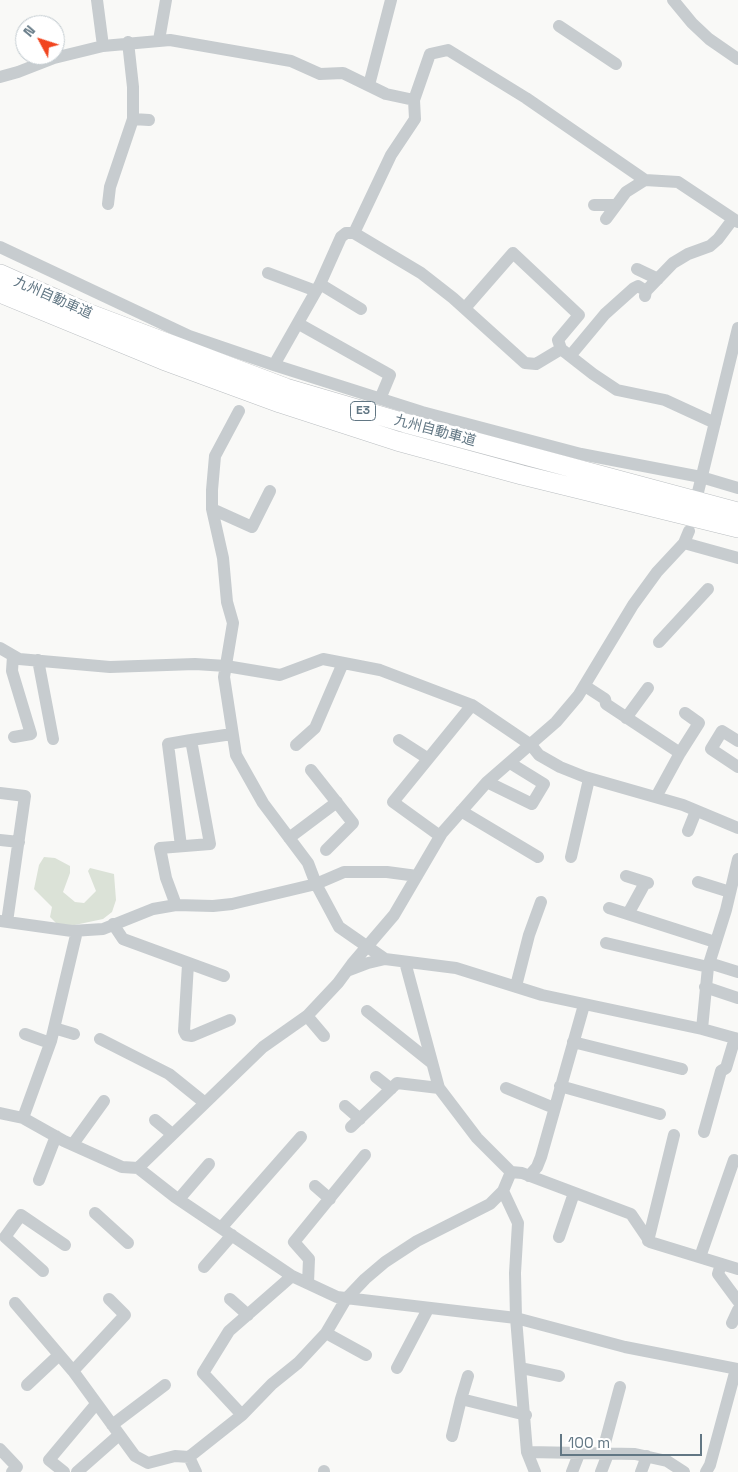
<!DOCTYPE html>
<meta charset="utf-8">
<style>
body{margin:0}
#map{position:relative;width:738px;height:1472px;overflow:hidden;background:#f9f9f7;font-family:"Space Grotesk",sans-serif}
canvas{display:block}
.north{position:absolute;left:15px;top:15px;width:50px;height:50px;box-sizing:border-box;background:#fff;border:1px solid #c0c9ce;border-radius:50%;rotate:310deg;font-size:14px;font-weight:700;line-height:20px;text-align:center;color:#627784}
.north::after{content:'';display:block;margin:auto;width:18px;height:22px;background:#f1451f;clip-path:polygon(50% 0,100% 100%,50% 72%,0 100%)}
.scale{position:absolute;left:560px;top:1434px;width:142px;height:22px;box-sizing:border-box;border:2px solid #627784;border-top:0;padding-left:6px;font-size:15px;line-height:18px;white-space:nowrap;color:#627784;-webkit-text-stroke:4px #fff;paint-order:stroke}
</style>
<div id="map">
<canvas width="738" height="1472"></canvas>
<div class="north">N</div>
<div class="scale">100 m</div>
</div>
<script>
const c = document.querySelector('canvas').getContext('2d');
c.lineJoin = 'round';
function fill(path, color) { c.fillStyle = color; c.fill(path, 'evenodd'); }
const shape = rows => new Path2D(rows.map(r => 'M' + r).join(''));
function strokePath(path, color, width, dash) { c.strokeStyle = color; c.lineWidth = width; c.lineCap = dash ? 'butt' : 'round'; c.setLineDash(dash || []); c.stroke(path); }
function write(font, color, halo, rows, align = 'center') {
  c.font = font + ' "Space Grotesk","Noto Sans JP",sans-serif'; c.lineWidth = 5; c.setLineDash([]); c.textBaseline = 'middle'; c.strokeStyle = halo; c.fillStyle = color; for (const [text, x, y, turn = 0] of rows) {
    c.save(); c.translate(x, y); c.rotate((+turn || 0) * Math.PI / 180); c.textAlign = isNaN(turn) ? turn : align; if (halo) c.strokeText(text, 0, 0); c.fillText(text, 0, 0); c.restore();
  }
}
const green = shape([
 [44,857,55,858,70,866,70,873,63,892,75,902,84,903,96,891,88,871,90,868,114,874,116,900,112,912,103,919,70,926,58,925,50,917,52,907,34,889,39,865]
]);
const minor = shape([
 [97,0,103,46],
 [673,0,692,23,709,39,738,59],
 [559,26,616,64],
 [159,40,166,0],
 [0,77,18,72,54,58,103,46,170,40,291,61,320,74,343,73,386,94,414,100],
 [369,85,391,0],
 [133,119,149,120],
 [108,204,110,187,133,119,133,87,128,42],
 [594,205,615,205],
 [606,219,626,192,645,180],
 [0,247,189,336,274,365,422,412,581,454,701,477,738,488],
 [637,269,658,279],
 [268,273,316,291],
 [320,284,361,309],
 [646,291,673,263,688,254,710,246,718,239,733,219],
 [465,308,513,253,579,315,558,340,561,349],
 [299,324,390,375,380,399],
 [570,356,605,314,634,288,638,286,646,291,645,296],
 [274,365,320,284,341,237,346,233,354,233],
 [239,411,215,456,212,490,212,509,223,558,227,602,233,623,224,677,236,755,263,803,308,863,316,884,344,872,387,872,417,876],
 [715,423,665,400,617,390,593,374,561,349,536,364,525,363,453,298,421,273,354,233,391,155,415,119,414,100,430,54,448,50,526,98,645,180,678,182,738,222],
 [698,492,738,328],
 [212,509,252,527,270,491],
 [684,543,738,558],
 [659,642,708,589],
 [0,648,19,659,110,667,195,664,226,666,280,675,323,659,380,670,472,705,531,745,539,755,560,767,585,777,683,805,738,828],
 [13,656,12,671,31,734,14,737],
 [38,660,53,739],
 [585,686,605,699,606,704,680,753,699,723,685,713],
 [626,718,648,688],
 [399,740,427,758],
 [738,741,722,731,711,749,738,767],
 [296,745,315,728,343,663],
 [311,770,353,823,326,850],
 [487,782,532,804,544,784,510,763],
 [0,793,25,796,7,922],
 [656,797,680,753],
 [461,811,538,857],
 [688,831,696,811],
 [440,836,393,802,472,705],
 [289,838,337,802],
 [0,840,19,842],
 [181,846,168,744,191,740],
 [571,857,589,779],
 [626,876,648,883],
 [698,882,730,892],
 [176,905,166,878,160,848,210,844,191,740,232,734],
 [609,908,715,942],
 [628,914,645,883],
 [0,921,72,931,103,929,153,909,176,905,213,906,232,904,316,884,339,927,385,959,456,968,542,995,702,1029,738,1039],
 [113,924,123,939,224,976],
 [606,943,708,967],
 [405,962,439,1088,477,1138,511,1172,522,1173,631,1214,650,1242,738,1269],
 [709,963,738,972],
 [188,964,184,1031,186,1035,192,1036,230,1020],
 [347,971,368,963,385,959],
 [516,986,529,935,541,902],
 [705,987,738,998],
 [367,1011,432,1063],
 [307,1016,324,1036],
 [54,1028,74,1034],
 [702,1029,708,967,726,910,738,859],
 [25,1034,50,1043],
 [100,1039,169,1074,205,1103],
 [573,1042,682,1069],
 [376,1077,391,1089],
 [560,1086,660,1114],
 [506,1088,554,1108],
 [345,1106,360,1119],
 [0,1113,23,1118,64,1141,122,1167,138,1168,263,1047,307,1016,338,983,352,964,394,915,442,833,487,782,556,722,578,696,633,605,657,572,684,543,689,531],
 [23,1118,51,1041,77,931],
 [155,1120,172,1134],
 [351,1127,397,1083,439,1088],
 [704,1132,721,1071,726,1068,735,1038],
 [73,1144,104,1101],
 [138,1168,175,1197,292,1276,337,1297,516,1318,625,1347,738,1369],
 [529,1176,537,1167,541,1157,584,1005],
 [39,1180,56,1136],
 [315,1186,330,1199],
 [503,1191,518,1223,515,1273,516,1318,527,1452,535,1472],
 [179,1199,209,1164],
 [95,1213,128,1243],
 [221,1228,301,1137],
 [559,1237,574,1193],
 [648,1241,674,1135],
 [700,1257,734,1160],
 [721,1264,718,1274,738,1301],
 [204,1267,232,1235],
 [43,1271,5,1237,21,1215,65,1245],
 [308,1283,309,1259,294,1242,365,1155],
 [230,1299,248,1315],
 [15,1303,73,1371,135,1456,148,1463,175,1456,189,1457,242,1415,272,1384,298,1363,326,1333,346,1299,365,1279,385,1262,417,1241,490,1204,503,1191,511,1172],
 [732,1323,738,1310],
 [326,1333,366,1355],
 [397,1368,428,1309],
 [521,1368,559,1376],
 [73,1371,125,1315,109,1299],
 [27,1385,59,1355],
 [461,1399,468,1376],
 [242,1415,203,1373,229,1331,292,1276],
 [112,1425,165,1385],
 [452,1436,461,1399,526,1415],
 [0,1449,17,1467,12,1472],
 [527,1452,635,1454,667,1461,684,1472],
 [602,1454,620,1387],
 [189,1457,196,1472],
 [324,1471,324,1472],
 [64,1472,49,1460,96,1404],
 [77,1472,119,1435],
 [572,1472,579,1454],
 [601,1472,608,1454],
 [641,1472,647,1456],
 [706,1472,710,1465,736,1369]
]);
const highway = shape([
 [0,274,85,312,286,388,405,423,738,512],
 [0,293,163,360,280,403,397,441,522,475,738,528]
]);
const shields = [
 [363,411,25]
];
const shieldNames = [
 ["E3",363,411]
];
const streetNames = [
 ["九州自動車道",53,298,24],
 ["九州自動車道",435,431,15]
];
fill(green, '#dbe2d7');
strokePath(highway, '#bbbfc2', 20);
strokePath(minor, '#c7cccf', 12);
strokePath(highway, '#fff', 19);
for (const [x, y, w] of shields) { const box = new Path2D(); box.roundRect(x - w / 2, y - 9.5, w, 19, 4); c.fillStyle = '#fff'; c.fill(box); strokePath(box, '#627784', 1); }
write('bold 12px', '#627784', null, shieldNames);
write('14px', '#627784', '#fff', streetNames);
</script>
